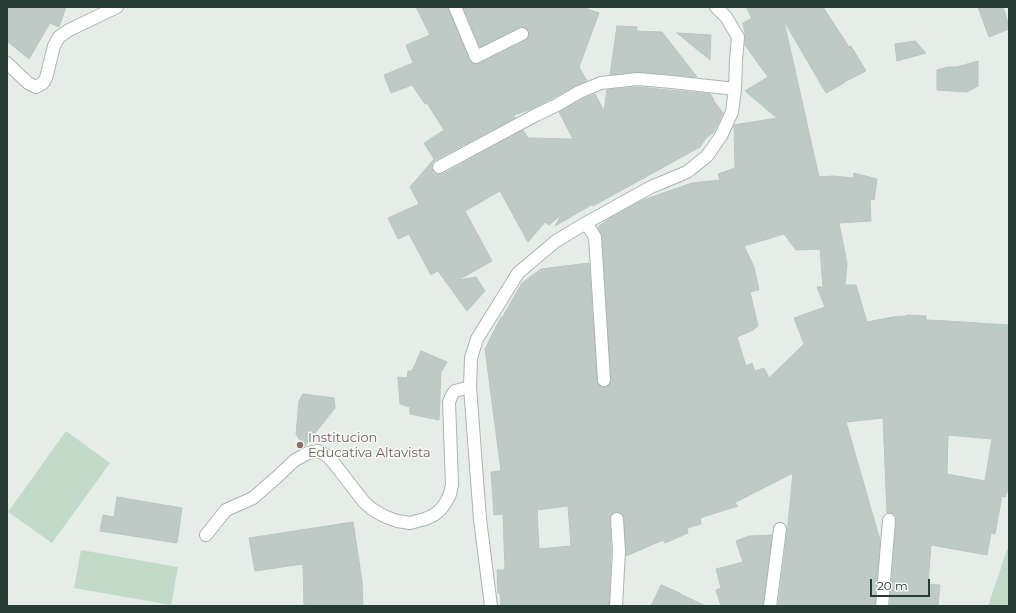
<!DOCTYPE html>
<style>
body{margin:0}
#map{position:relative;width:1016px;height:613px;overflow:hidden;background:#e6ede9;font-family:Montserrat,sans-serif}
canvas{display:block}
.frame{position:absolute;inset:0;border:8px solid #263d36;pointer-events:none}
.scale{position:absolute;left:870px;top:579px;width:60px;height:18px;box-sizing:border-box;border:2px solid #263d36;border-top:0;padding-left:5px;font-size:12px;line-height:14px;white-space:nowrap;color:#263d36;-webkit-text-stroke:3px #f6faf8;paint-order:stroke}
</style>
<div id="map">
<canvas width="1016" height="613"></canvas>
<div class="frame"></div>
<div class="scale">20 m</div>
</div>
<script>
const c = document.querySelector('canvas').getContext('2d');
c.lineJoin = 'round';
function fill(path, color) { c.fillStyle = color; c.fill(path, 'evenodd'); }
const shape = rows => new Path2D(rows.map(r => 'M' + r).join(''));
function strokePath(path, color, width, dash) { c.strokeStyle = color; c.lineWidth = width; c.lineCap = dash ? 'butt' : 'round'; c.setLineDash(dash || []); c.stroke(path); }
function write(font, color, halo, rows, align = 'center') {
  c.font = font + ' Montserrat,sans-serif'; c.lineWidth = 3; c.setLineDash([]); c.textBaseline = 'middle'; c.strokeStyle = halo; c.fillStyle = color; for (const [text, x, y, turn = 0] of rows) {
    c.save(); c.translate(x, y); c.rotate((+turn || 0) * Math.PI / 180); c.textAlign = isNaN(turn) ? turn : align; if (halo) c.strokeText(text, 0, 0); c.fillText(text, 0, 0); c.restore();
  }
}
const green = shape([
 [66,431,110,463,52,543,8,512],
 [1009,547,1009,606,988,606,1007,550],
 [81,550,178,567,171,605,74,588]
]);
const building = shape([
 [7,7,66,7,59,27,50,23,29,59,7,41,7,7],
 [416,7,448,7,469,60,472,63,476,64,479,64,525,41,528,38,529,34,529,31,526,28,522,27,519,27,480,47,463,7,582,7,599,13,579,67,587,81,575,86,553,98,534,108,514,115,515,118,435,160,432,163,432,167,433,171,435,174,443,174,523,130,528,138,573,139,559,112,582,99,595,94,604,111,607,90,638,87,710,94,714,99,713,100,723,113,714,132,706,138,700,147,593,206,593,204,555,226,562,214,549,225,545,222,528,242,500,191,465,211,492,261,458,280,476,277,485,291,467,311,438,271,431,275,409,234,398,239,388,218,419,204,410,187,434,159,424,143,444,130,427,103,425,104,412,85,391,93,384,75,413,63,406,45,430,35,416,7],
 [746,7,823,7,849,47,851,46,866,71,844,82,844,83,826,93,784,21,819,177,834,176,853,178,854,173,877,179,874,200,870,199,871,221,839,223,847,263,845,285,856,285,867,322,893,317,906,316,907,315,926,316,926,320,947,321,1009,325,1009,487,1005,497,1002,496,995,534,991,533,987,555,931,545,928,584,940,585,938,606,890,606,896,521,896,517,894,514,890,513,887,513,883,418,846,422,880,540,875,606,778,606,787,534,793,473,734,503,738,506,700,518,701,524,687,528,688,533,665,543,663,540,626,556,624,518,623,515,620,512,616,512,613,513,610,516,610,519,611,551,609,606,501,606,500,593,498,593,497,570,505,570,503,514,494,515,491,472,501,471,485,349,501,317,502,318,522,283,541,269,589,263,597,380,598,384,601,387,605,387,608,386,610,384,611,380,602,237,598,227,610,218,643,200,692,183,720,180,718,174,735,168,734,125,777,118,745,91,768,77,745,45,745,40,746,40,743,23,752,18,746,7],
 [784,234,796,250,820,249,823,287,817,287,825,307,794,318,804,344,769,378,764,368,755,371,752,363,746,366,737,337,753,330,758,326,750,292,759,290,754,267,744,246,784,234],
 [948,435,992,439,985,481,947,474,948,435],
 [568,506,571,546,539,549,537,510,568,506],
 [978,7,1003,7,1009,26,1009,29,989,37,978,7],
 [617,26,637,27,636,31,662,32,697,77,639,72,610,75,617,26],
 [677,33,711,35,710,60,677,33],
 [915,41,926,53,897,61,895,44,915,41],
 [978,61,978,86,967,92,937,90,937,70,948,67,957,67,978,61],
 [421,351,447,362,441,372,439,420,410,414,410,407,400,404,398,377,407,378,408,371,412,371,421,351],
 [303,394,334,398,335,408,304,447,296,434,299,401,303,394],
 [117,497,182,508,177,543,100,531,103,515,114,517,117,497],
 [353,522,362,581,363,606,304,606,303,564,255,571,249,538,353,522],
 [772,535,763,606,721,606,716,590,721,588,716,569,743,562,736,541,749,536,772,535],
 [661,585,680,593,680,594,706,606,651,606,661,585]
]);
const pedestrian = shape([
 [616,606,619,551,617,519]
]);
const minor = shape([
 [455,7,476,57,522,34],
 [7,63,28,83,36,87,43,83,46,78,54,46,59,37,69,30,117,7],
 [439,167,534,116,557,105,579,92,601,83,638,79,672,82,735,89],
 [586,223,595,237,604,380],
 [206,535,226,510,253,498,277,477,295,460,308,453,318,451,326,455,333,462,364,502,372,509,384,516,397,521,410,523,425,519,434,515,441,509,446,502,450,494,452,485,449,402,452,395,455,391,470,387],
 [491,606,480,519,470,387,471,358,477,339,518,273,556,241,586,223,651,187,687,172,707,156,721,136,732,112,735,89,736,61,738,37,726,17,716,7],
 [770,606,780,529],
 [882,606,889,520]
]);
const markers = [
 [300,445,4,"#8d6e63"]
];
const educationNames = [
 ["Institucion",308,438],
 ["Educativa Altavista",308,453]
];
fill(green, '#c1dbc8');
fill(building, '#becac5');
strokePath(building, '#b9c6c0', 1);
strokePath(pedestrian, '#a9b5b0', 14);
strokePath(minor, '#a9b5b0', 14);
strokePath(pedestrian, '#fff', 12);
strokePath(minor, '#fff', 12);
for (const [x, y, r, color] of markers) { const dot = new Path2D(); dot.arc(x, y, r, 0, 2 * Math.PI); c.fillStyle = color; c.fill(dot); strokePath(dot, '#f6faf8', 1.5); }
write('13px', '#785e54', '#f6faf8', educationNames, 'left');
</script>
